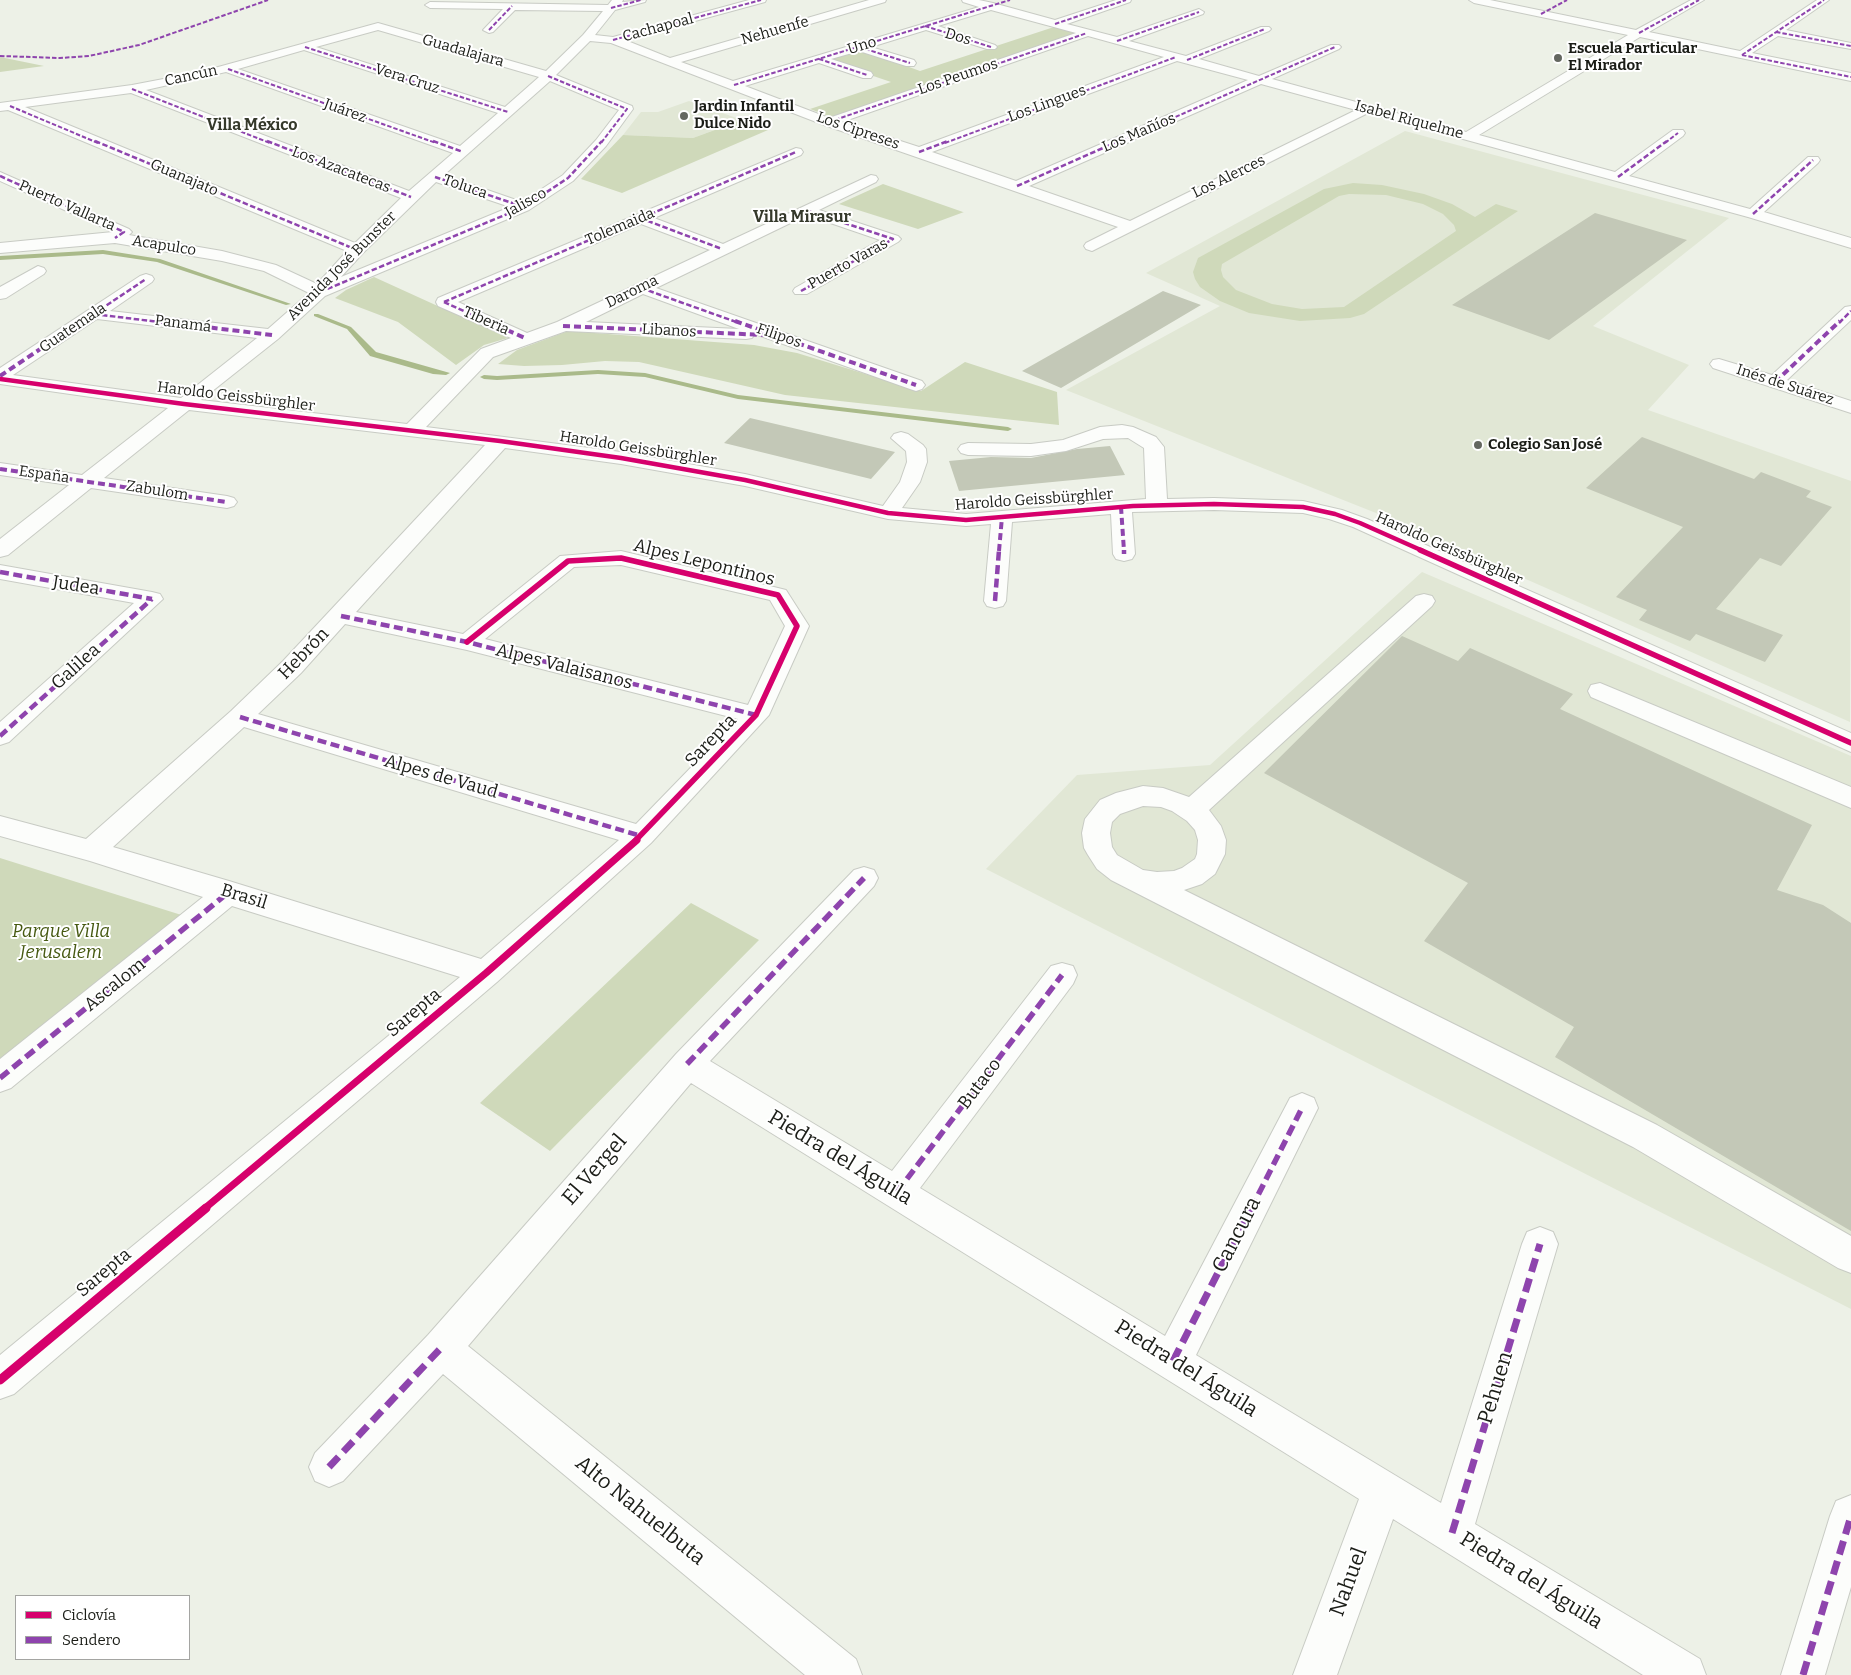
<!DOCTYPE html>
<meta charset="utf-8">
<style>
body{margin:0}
#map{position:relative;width:1851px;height:1675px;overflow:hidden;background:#edf1e7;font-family:Bitter,serif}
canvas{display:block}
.legend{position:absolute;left:15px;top:1595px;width:175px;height:65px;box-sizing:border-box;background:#fff;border:1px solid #a4a5a2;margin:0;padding:6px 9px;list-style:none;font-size:15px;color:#1b1d17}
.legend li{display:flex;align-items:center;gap:10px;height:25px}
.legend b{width:25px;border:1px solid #a4a5a2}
</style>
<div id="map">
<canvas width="1851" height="1675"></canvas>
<ul class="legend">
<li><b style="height:6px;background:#d6006c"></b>Ciclovía</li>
<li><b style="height:6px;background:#8e44ad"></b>Sendero</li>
</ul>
</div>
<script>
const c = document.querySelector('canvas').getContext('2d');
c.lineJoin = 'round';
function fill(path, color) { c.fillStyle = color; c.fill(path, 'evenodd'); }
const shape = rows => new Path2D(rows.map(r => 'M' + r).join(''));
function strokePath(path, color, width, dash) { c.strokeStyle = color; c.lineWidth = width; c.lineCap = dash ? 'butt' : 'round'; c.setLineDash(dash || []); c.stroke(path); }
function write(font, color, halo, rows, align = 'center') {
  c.font = font + ' Bitter,serif'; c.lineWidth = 4; c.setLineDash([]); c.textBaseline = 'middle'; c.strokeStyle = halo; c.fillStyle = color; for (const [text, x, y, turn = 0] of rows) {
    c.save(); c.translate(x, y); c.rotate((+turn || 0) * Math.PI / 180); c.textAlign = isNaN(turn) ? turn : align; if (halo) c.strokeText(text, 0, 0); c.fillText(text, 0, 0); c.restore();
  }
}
const built = shape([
 [689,101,742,120,693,138,623,135,641,112,658,112],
 [1405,131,1729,218,1593,326,1689,365,1648,410,1851,481,1850,722,1376,513,1066,390,1220,306,1146,273],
 [1422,572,1851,756,1851,1309,986,869,1077,775,1210,765]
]);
const green = shape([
 [1054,27,1078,34,834,118,810,109,891,82,826,60,860,49,920,71],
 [0,57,44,66,0,72],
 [742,120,768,130,622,193,581,179,623,135,693,138],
 [1353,183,1382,185,1424,194,1452,204,1475,217,1496,204,1518,211,1364,314,1350,318,1300,321,1249,313,1220,301,1200,287,1195,279,1193,272,1198,258,1324,189],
 [1349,194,1386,195,1423,204,1443,214,1454,225,1456,231,1344,307,1302,309,1272,304,1236,290,1223,277,1221,270,1222,264,1339,196],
 [883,184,963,212,964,212,918,229,839,204],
 [374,277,508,338,484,345,456,365,398,322,335,298,346,290],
 [568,331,754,345,797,353,921,391,965,362,1057,392,1059,425,785,395,639,362,605,361,562,365,524,366,498,364,517,350],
 [0,858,191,918,0,1071],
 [691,903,759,940,550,1151,480,1103]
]);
const stream = shape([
 [103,250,160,259,291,304,286,305,157,262,103,254,0,260,0,256,103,250],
 [314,314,318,314,351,327,376,352,450,373,446,375,433,374,370,356,347,329,314,316,314,314],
 [598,370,645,373,738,395,1008,427,1012,429,1008,431,738,399,645,377,598,374,497,380,484,379,480,377,484,375,497,376,598,370]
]);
const building = shape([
 [1595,213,1687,240,1549,340,1452,305],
 [1163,291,1201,305,1061,388,1022,371],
 [750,418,895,452,871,479,724,443],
 [1642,437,1754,479,1761,472,1811,491,1806,497,1832,507,1781,566,1760,558,1716,609,1783,635,1765,662,1696,634,1690,641,1639,620,1647,610,1616,597,1683,527,1586,488],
 [1110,446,1125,475,959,491,949,461,991,457,1031,458,1077,449],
 [1402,636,1458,661,1470,648,1573,694,1560,709,1812,825,1777,890,1823,905,1851,923,1851,1231,1555,1057,1574,1027,1424,941,1468,883,1264,773]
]);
const minor = shape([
 [612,0,623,0,622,2,646,0,645,2,615,10,595,35,613,37,749,0,766,0,765,2,625,40,670,58,869,0,886,0,885,2,681,62,733,81,979,7,963,2,962,0,979,0,993,3,1055,20,1116,0,1131,0,1130,2,1067,24,1117,37,1199,9,1204,12,1203,14,1129,41,1186,56,1261,27,1269,27,1271,29,1269,31,1199,59,1259,76,1331,45,1339,45,1341,47,1339,49,1272,79,1466,132,1628,35,1474,3,1469,0,1490,0,1636,30,1691,0,1704,0,1649,32,1740,51,1817,0,1829,0,1786,30,1851,43,1851,49,1778,36,1752,53,1851,73,1851,81,1640,37,1479,135,1615,172,1673,130,1683,130,1685,133,1683,136,1629,176,1750,209,1808,157,1818,157,1820,160,1818,163,1764,212,1851,238,1851,248,1748,217,1368,113,1092,251,1086,249,1084,246,1086,243,1118,227,824,125,611,43,590,41,556,75,632,106,633,109,606,146,573,181,529,210,325,296,278,339,201,400,407,424,481,349,511,338,438,306,436,302,438,298,796,148,801,149,803,152,801,155,654,218,723,244,871,175,876,176,878,179,876,182,819,210,898,236,901,239,898,242,807,294,795,294,793,291,795,288,880,240,807,215,656,288,922,381,925,385,922,389,916,391,910,389,755,334,752,338,746,339,566,331,493,357,426,427,621,452,745,474,883,506,900,482,907,462,906,451,891,438,894,434,901,432,908,434,923,445,926,449,927,462,920,482,902,508,966,514,1146,499,1144,448,1128,438,1103,439,1066,451,1031,456,968,455,961,453,958,449,961,445,968,443,1031,444,1063,440,1100,427,1122,425,1133,427,1156,437,1164,447,1167,499,1214,498,1303,501,1342,510,1367,519,1851,733,1851,752,1353,527,1329,519,1303,513,1214,510,1132,512,1135,554,1132,559,1124,561,1116,559,1113,554,1111,514,1012,522,1006,601,1003,606,995,608,987,606,984,601,991,524,966,526,888,519,745,486,621,464,505,448,356,612,463,634,560,556,621,551,778,588,786,590,809,626,769,715,651,843,497,982,14,1394,0,1399,0,1355,460,977,232,906,11,1088,0,1092,0,1059,203,897,90,861,0,836,0,816,86,839,231,711,283,661,485,445,189,410,104,478,227,496,234,498,237,502,234,506,227,508,91,488,8,555,0,557,0,539,69,485,0,475,0,463,82,475,168,408,0,384,0,368,140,276,146,274,152,276,154,279,152,282,110,311,268,329,309,293,264,271,222,261,115,243,0,253,0,243,113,232,0,181,0,172,129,229,132,232,129,235,222,251,276,265,317,284,347,251,8,110,0,111,0,103,132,85,200,72,378,23,546,71,583,35,603,11,515,10,493,32,489,33,483,30,503,9,430,8,425,5,430,2,608,5,612,0],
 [991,10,1076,33,829,118,745,86,819,63,863,78,871,78,873,75,871,72,831,59,859,51,906,66,914,66,916,63,914,60,871,47,926,30,987,49,995,49,997,47,995,45,938,26,991,10],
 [378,30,539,77,505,107,316,47,378,30],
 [1088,36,1164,57,919,147,842,122,1088,36],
 [304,50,498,113,460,146,238,69,304,50],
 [1177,61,1248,80,1016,181,932,152,1177,61],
 [226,72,453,153,409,191,146,90,226,72],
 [550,81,619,110,596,140,563,175,522,202,444,175,550,81],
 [1261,84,1356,110,1130,221,1029,186,1261,84],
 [131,93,401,198,355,243,25,107,131,93],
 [436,182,510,207,341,277,363,253,436,182],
 [641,224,710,250,557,322,527,333,458,302,641,224],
 [643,294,739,329,586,322,643,294],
 [97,319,257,338,181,398,13,375,97,319],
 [621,565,770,600,785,626,748,705,485,639,574,567,621,565],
 [345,624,467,650,738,719,636,824,258,714,301,673,345,624],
 [244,727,619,840,481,959,229,881,113,847,244,727],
 [38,266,44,268,46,271,44,274,6,298,0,299,0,287,38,266],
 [1851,306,1851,320,1787,380,1851,401,1851,413,1713,368,1710,364,1713,360,1719,359,1772,375,1845,307,1851,306],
 [0,565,152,592,160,594,163,599,9,742,0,745,0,722,134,603,0,579,0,565],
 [1424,594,1432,596,1435,601,1432,606,1209,810,1221,826,1226,840,1225,854,1215,874,1202,884,1184,890,1657,1125,1851,1236,1851,1273,1838,1268,1633,1147,1111,880,1097,869,1088,855,1084,848,1082,833,1085,819,1100,800,1116,793,1143,786,1163,788,1189,797,1416,596,1424,594],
 [1143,806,1161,807,1172,811,1187,821,1195,830,1198,840,1197,854,1195,859,1182,868,1174,871,1157,872,1143,870,1117,855,1112,847,1110,833,1112,822,1120,814,1143,806],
 [1600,683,1851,787,1851,808,1591,697,1588,691,1591,685,1600,683],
 [864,867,874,870,878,878,874,886,710,1061,892,1171,1051,966,1062,963,1073,966,1077,975,1073,984,920,1188,1165,1336,1290,1098,1302,1093,1314,1098,1318,1108,1196,1355,1441,1503,1522,1244,1527,1232,1540,1227,1553,1232,1558,1244,1475,1524,1700,1659,1706,1675,1643,1675,1393,1519,1337,1675,1293,1675,1359,1499,691,1083,468,1346,856,1659,862,1675,805,1675,443,1374,343,1481,329,1487,315,1481,309,1467,315,1453,428,1335,676,1054,854,870,864,867],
 [1851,1495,1851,1587,1825,1675,1781,1675,1830,1516,1836,1501,1851,1495]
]);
const quietFar5 = shape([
 [611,8,641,0],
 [1541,14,1567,0],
 [1055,24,1126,0],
 [925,26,991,47],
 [489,30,512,6],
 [1776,32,1851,46],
 [1639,33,1699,0],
 [613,40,761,0],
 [1117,41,1199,12],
 [305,47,508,112],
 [859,47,910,63],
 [1742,55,1851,77],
 [1742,55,1824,0],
 [0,56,60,58,89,56,139,45,268,0],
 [819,59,867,75],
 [1187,60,1265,29],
 [228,69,436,143],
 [548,76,627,109,601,143],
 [734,85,1010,0],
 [132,89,270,143],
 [10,106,98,143],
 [829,122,1087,33],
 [945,143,1176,57],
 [1116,143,1335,47],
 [1665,143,1678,133]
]);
const quietFar4 = shape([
 [95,141,357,250],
 [267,141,411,197],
 [433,141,463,152],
 [919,152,948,141],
 [0,176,124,232,115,238],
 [435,177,524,207],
 [1618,177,1667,141],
 [1017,186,1119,141],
 [1753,214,1813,160],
 [640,218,722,249],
 [641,288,739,323],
 [801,291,893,239,805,210],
 [320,292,524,207,568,178,602,141],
 [444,302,796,152],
 [444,302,490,323],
 [94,314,167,323],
 [80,323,146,279],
 [1839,323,1851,311]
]);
const quietFar3 = shape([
 [156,321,272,335],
 [487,321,527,339],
 [735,321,916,385],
 [563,326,765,335],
 [0,376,82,321],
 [1775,382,1840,321],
 [0,469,227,502],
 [1121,507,1124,551],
 [999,551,1002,517]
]);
const quietFar2 = shape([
 [1124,550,1124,554],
 [0,572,152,599],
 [995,601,999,550],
 [341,616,467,642,756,715],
 [240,717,641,836],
 [0,736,152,599]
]);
const quietFar1 = shape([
 [687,1064,864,878],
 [0,1078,229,892],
 [897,1192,1062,975],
 [1251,1209,1302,1108]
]);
const quiet = shape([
 [1173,1361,1251,1208],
 [329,1467,441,1348],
 [1452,1533,1540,1244],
 [1803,1675,1851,1516]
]);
const cyclewayFar3 = shape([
 [0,379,184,404,500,441,621,458,745,480,888,513,966,520,1133,506,1214,504,1303,507,1335,514,1360,523,1423,551]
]);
const cyclewayFar2 = shape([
 [1420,550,1851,743],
 [467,642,568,561,621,558,778,595,797,626,756,715,635,841]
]);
const cyclewayFar1 = shape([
 [204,1209,486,973,637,840]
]);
const cycleway = shape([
 [0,1380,206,1208]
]);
const markers = [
 [1558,58,5,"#646760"],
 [684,116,5,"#646760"],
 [1478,445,5,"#646760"]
];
const farStreetnames = [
 ["Cachapoal",658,28,-15],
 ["Nehuenfe",775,31,-16],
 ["Dos",958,37,17],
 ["Uno",862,46,-17],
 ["Guadalajara",463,51,16],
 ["Cancún",191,76,-12],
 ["Los Peumos",958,77,-19],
 ["Vera Cruz",407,79,18],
 ["Los Lingues",1047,104,-20],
 ["Juárez",345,111,20],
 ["Isabel Riquelme",1409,120,15],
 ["Los Cipreses",858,131,19],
 ["Los Mañíos",1139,133,-23],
 ["Los Azacatecas",341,170,21],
 ["Los Alerces",1229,177,-26],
 ["Guanajato",184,178,23],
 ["Toluca",465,187,19],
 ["Jalisco",526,203,-29],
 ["Puerto Vallarta",67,206,24],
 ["Tolemaida",620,227,-23],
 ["Acapulco",164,246,9],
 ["Puerto Varas",848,264,-29],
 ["Avenida José Bunster",342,266,-45],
 ["Daroma",632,292,-26],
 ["Tiberia",486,321,24],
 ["Panamá",183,324,7],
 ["Guatemala",73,328,-34],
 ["Libanos",669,331,3],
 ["Filipos",779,336,19],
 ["Inés de Suárez",1785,385,18],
 ["Haroldo Geissbürghler",236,397,7],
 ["Haroldo Geissbürghler",638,449,9],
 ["España",44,475,8],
 ["Zabulom",157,491,9],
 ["Haroldo Geissbürghler",1034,500,-4],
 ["Haroldo Geissbürghler",1449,549,24]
];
const farPoinames = [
 ["Escuela Particular",1568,49],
 ["El Mirador",1568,66],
 ["Jardin Infantil",694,107],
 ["Dulce Nido",694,124],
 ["Colegio San José",1488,445]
];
const farNeighbourhoodnames = [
 ["Villa México",252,126],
 ["Villa Mirasur",802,218]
];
const streetNames = [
 ["Alpes Lepontinos",704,563,14],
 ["Judea",76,586,9],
 ["Hebrón",304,654,-46],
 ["Galilea",76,667,-42],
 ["Alpes Valaisanos",564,667,14],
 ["Sarepta",711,741,-46],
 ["Alpes de Vaud",441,777,16],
 ["Brasil",244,897,17],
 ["Ascalom",115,985,-39],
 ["Sarepta",414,1013,-40],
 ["Butaco",980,1084,-53],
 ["Sarepta",104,1273,-40]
];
const parkNames = [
 ["Parque Villa",61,932],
 ["Jerusalem",61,953]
];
const nearStreetnames = [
 ["Piedra del Águila",840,1158,31],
 ["El Vergel",595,1170,-49],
 ["Cancura",1237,1235,-63],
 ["Piedra del Águila",1186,1369,32],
 ["Pehuen",1496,1388,-73],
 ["Alto Nahuelbuta",640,1511,39],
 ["Piedra del Águila",1531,1581,32],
 ["Nahuel",1349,1582,-70]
];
fill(built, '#e1e7d5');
fill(green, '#cfd9ba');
fill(stream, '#aaba8a');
fill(building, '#c3c8b7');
strokePath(minor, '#c8cbc4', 2);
fill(minor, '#fcfdfb');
strokePath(quietFar5, '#8e44ad', 2, [4.5, 2]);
strokePath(quietFar4, '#8e44ad', 2.5, [5.5, 2.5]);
strokePath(quietFar3, '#8e44ad', 4, [7, 4]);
strokePath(quietFar2, '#8e44ad', 4.5, [9, 4.5]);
strokePath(quietFar1, '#8e44ad', 5.5, [11, 5.5]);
strokePath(quiet, '#8e44ad', 7, [14, 7]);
strokePath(cyclewayFar3, '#d6006c', 4.5);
strokePath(cyclewayFar2, '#d6006c', 5.5);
strokePath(cyclewayFar1, '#d6006c', 7);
strokePath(cycleway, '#d6006c', 9);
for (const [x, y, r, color] of markers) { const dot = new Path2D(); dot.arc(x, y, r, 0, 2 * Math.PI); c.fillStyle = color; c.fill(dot); strokePath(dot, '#fff', 2); }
write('15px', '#1b1d17', '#fff', farStreetnames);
write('bold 15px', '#1b1d17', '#fff', farPoinames, 'left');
write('bold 16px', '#35392b', '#fff', farNeighbourhoodnames);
write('18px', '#1b1d17', '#fff', streetNames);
write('italic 18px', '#465911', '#fff', parkNames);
write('21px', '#1b1d17', '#fff', nearStreetnames);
</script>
